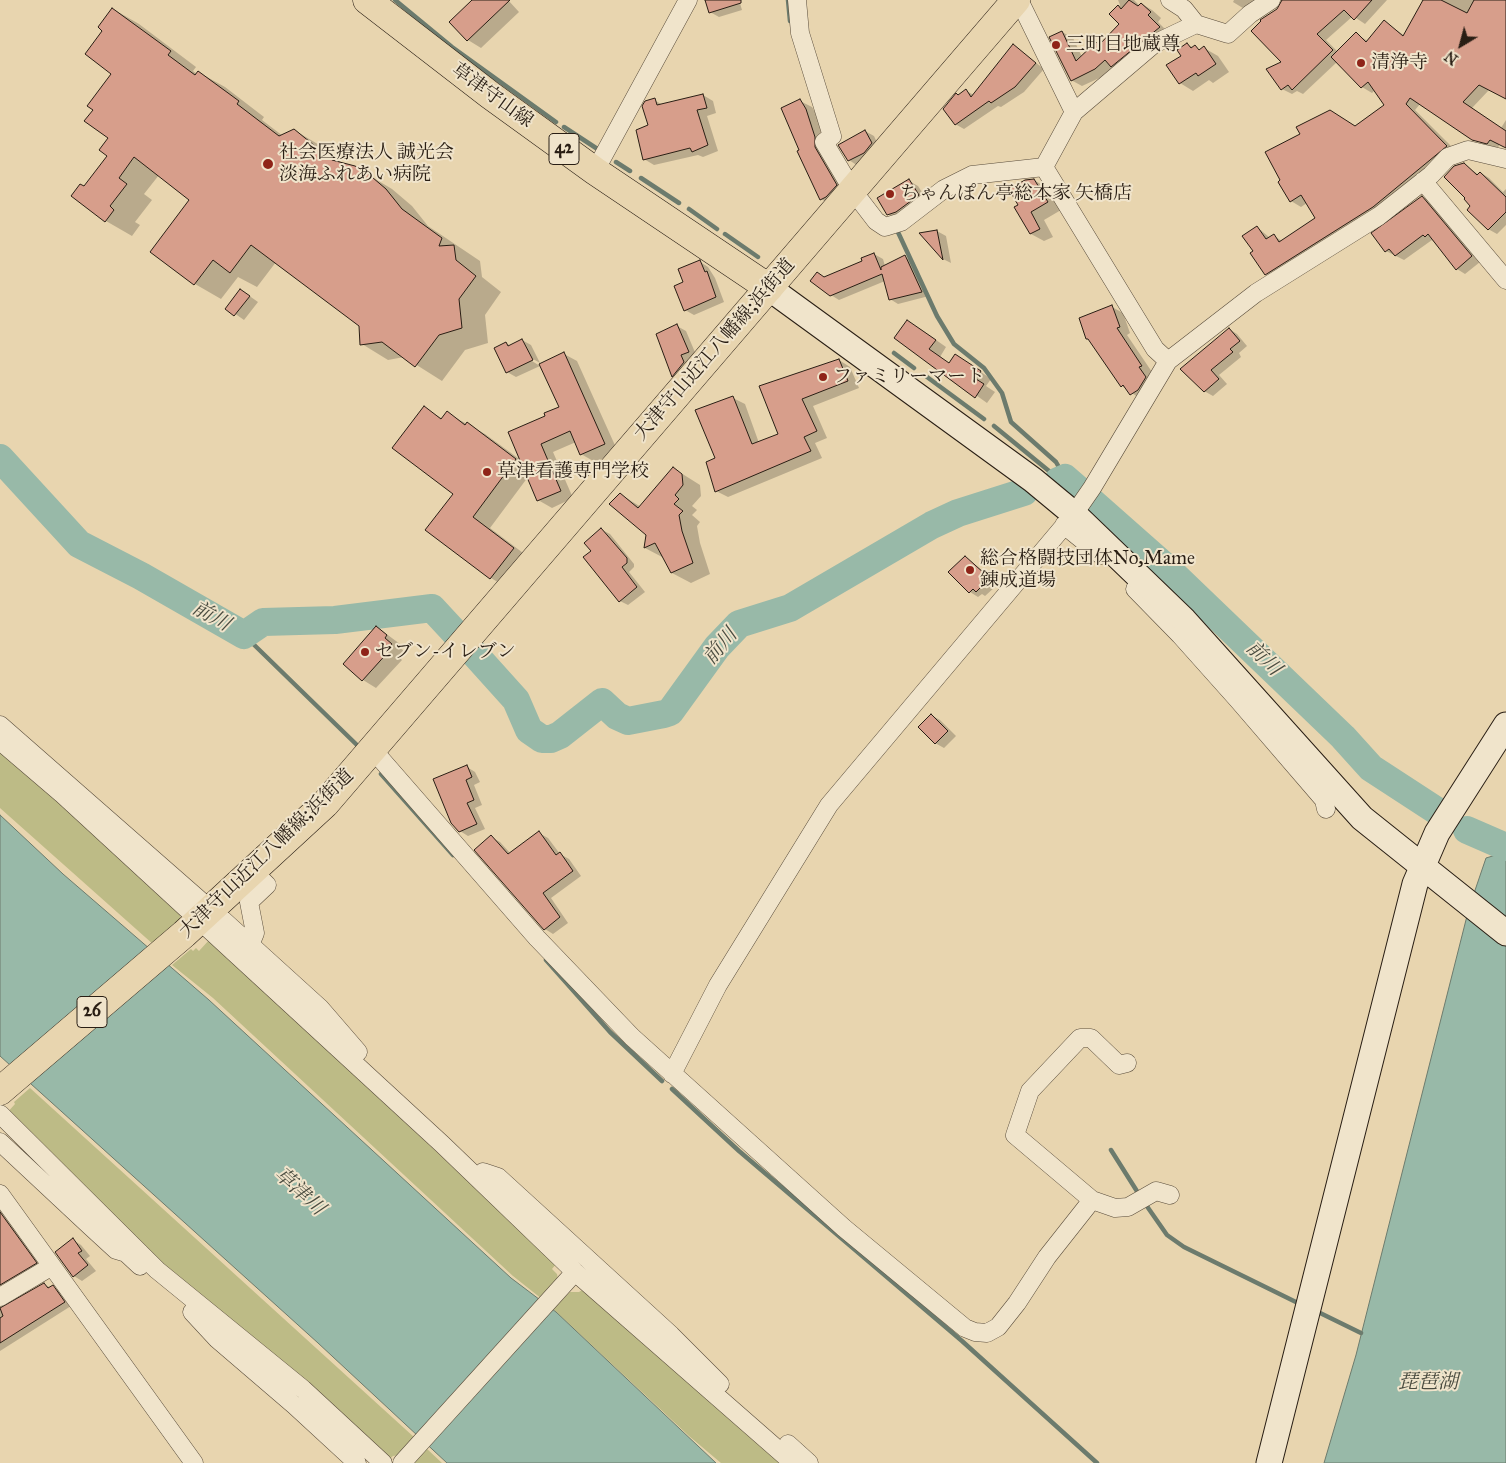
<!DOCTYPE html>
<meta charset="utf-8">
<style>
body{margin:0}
#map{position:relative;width:1506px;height:1463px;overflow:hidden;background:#e8d5af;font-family:"IM FELL Great Primer",serif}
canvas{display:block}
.north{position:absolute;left:1436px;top:20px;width:50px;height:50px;-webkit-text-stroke:4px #f0e4cb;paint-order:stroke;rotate:217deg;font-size:14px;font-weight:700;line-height:20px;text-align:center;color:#291e14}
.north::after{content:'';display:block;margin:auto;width:18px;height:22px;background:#291e14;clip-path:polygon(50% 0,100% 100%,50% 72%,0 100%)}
</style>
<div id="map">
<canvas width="1506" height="1463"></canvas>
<div class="north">N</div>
</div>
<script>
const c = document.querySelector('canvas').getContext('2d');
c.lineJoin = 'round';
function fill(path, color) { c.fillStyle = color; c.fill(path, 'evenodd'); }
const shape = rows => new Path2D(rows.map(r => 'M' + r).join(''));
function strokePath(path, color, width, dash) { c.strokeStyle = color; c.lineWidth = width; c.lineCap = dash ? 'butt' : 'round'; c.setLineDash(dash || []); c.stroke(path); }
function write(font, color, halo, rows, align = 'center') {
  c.font = font + ' "IM FELL Great Primer","Noto Serif JP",serif'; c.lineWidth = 4; c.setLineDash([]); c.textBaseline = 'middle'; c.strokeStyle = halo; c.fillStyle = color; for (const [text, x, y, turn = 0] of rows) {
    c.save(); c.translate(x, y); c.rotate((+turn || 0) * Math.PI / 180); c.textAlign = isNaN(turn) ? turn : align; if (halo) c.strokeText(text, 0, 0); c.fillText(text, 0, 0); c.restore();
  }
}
const green = shape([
 [0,752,45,789,181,914,179,921,154,945,0,808],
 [210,939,556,1264,552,1269,557,1274,558,1280,542,1299,513,1276,213,998,172,965,191,949,193,951,196,948,199,951],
 [30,1088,415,1438,399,1455,393,1456,388,1460,180,1281,6,1114,15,1104,14,1102],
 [584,1289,783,1463,721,1463,689,1436,553,1309,570,1292,579,1292],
 [426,1448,442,1463,413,1463]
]);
const water = shape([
 [0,815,63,874,209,1000,511,1278,556,1312,716,1463,447,1463,318,1343,0,1056,0,815],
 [1506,852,1506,1463,1324,1463,1356,1355,1469,908,1486,858,1506,852]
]);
const shadow = shape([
 [474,0,508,0,519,12,481,48,468,40],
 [707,0,739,0,742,10,719,17,710,12],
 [1118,0,1134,0,1140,6,1142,4,1152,10,1161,18,1158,22,1170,34,1106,75,1082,86,1071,80,1062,32,1073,38,1082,57,1096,43,1100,46,1121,24,1111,14,1120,5],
 [1234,0,1270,0,1251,13,1233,2],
 [1281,0,1387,0,1365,24,1353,16,1326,40,1338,52,1356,34,1368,41,1385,22,1405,36,1424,2,1421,0,1506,0,1506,98,1489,90,1472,108,1501,128,1506,120,1506,148,1500,144,1497,149,1484,145,1420,104,1415,110,1457,152,1276,279,1266,274,1255,251,1257,227,1270,238,1274,236,1282,241,1317,218,1307,203,1301,207,1291,201,1356,127,1386,105,1375,90,1372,93,1362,87,1337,62,1303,94,1297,91,1292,94,1282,89],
 [113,9,139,24,196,67,193,71,197,74,198,72,225,87,264,117,262,120,283,136,294,130,321,146,343,164,355,167,392,189,412,206,428,226,480,261,482,277,501,292,485,315,488,343,465,350,442,381,404,357,388,360,362,344,360,325,276,262,257,287,238,277,221,299,195,284,152,252,191,200,159,175,144,194,152,200,135,222,140,225,132,236,106,221,84,188,109,156,109,138,94,110,113,74,104,30],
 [1013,45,1044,69,1024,92,1001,107,998,106,964,129,955,124,959,96,966,91,974,95],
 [1187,45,1201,50,1204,48,1218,56,1229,72,1213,83,1209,80,1193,91,1180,83,1183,56],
 [703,95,713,101,716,113,707,116,718,151,703,157,698,155,654,165,644,159,654,100,663,105],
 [800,101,812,107,818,117,827,155,848,192,833,206,821,199,801,151],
 [865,131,874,136,880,149,858,166,849,160],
 [1464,164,1479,175,1481,173,1489,178,1503,192,1506,189,1506,225,1497,234,1488,229,1472,206],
 [1034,180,1047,188,1061,210,1044,220,1053,237,1044,241,1031,234,1020,205],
 [909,181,918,186,927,200,897,219,888,214],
 [1422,197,1431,202,1480,262,1465,274,1457,269,1432,240,1404,260,1386,251],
 [937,231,946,236,951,263,943,259,921,234],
 [874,254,883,259,885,266,905,257,914,262,929,296,898,304,890,299,885,281,839,300,831,295,826,278,864,262],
 [699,261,708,267,715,278,724,302,694,315,685,310,685,282],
 [241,290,258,302,244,320,227,308],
 [1112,307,1123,313,1130,333,1127,335,1152,372,1149,374,1156,384,1142,400,1122,386],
 [677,326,686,331,697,357,681,381,673,376],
 [919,328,946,347,940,357,950,364,967,362,991,379,986,386,995,392,987,403,896,338],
 [1229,329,1237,334,1247,346,1239,353,1241,357,1219,375,1227,384,1213,396,1204,391,1182,369],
 [522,340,531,345,540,363,528,356,527,358,540,366,516,377,507,372,506,343,511,346],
 [564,354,577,361,618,452,595,462,581,454,576,442,553,452,573,498,552,508,538,500,528,477,490,528,531,559,509,589,491,578,427,530,455,494,424,408,443,419,447,413,467,424,485,434,522,461,547,417,560,407],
 [839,360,850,367,859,388,813,406,827,438,815,443,822,458,728,497,716,491,717,459,733,398,745,404,759,443,780,434,761,386],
 [673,468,700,485,701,496,692,506,697,510,692,515,700,522,697,526,700,543,710,574,691,583,672,573,664,558,645,548,647,535,620,494,641,507],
 [602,530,610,534,634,564,634,567,629,572,645,592,628,605,620,601,593,551],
 [965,557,993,579,990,582,995,587,985,596,982,594,978,597,970,592],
 [377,627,400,644,398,646,405,652,400,658,402,660,376,688,363,680,344,664],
 [931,715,940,720,956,736,944,748,935,743],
 [467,767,475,772,480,782,474,785,482,805,475,808,485,829,468,836,460,831],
 [539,833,548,838,560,854,569,859,581,876,551,898,568,923,553,934,545,929,491,837,500,842,511,854],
 [0,1209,43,1267,0,1294],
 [73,1240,81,1245,90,1256,86,1259,96,1271,82,1281,74,1276],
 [44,1285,60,1291,71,1306,0,1351,0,1309]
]);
const stream = shape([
 [395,0,452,47,556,122],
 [788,0,790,21],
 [564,127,599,150],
 [616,162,630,171],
 [641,178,679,203],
 [689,209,717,229],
 [897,230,937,316,954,344,984,368,1002,393,1011,422,1056,462,1065,478],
 [725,234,758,257],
 [894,353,914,368],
 [927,377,984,419],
 [994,426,1060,480],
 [244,635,359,747],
 [381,774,453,855],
 [546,960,610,1032,662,1081],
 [672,1089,739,1151,962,1341,1097,1463],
 [1111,1150,1140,1196],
 [1144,1202,1167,1235,1184,1247,1302,1305],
 [1316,1311,1361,1333]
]);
const river = shape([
 [0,458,79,544,141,576,244,635,263,622,335,620,432,608,457,635],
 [1058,481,1065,478,1080,491],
 [1092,502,1169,570,1343,737,1371,768,1437,811],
 [471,650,516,700,529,730,542,739,551,739,560,735,602,702,617,716,628,721,664,714,670,712,717,647,739,624,790,608,932,525,958,513,1024,492],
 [1467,830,1506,847]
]);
const building = shape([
 [472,0,510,0,467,41,449,22,472,0],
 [705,0,741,0,741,3,709,13,705,0],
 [1129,0,1138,6,1141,3,1151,12,1148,15,1160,27,1111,67,1105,60,1095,69,1071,81,1049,37,1062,31,1076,61,1096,42,1099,45,1119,24,1109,14,1118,5,1121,9,1129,0],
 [1282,0,1372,0,1354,20,1344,10,1317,34,1333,50,1292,90,1288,85,1281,90,1266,69,1281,62,1251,31,1261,21,1260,20,1277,9,1282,0],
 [1423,0,1441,0,1467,13,1474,0,1506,0,1506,99,1479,85,1463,102,1506,131,1506,148,1490,140,1487,144,1472,140,1410,98,1406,104,1447,146,1373,207,1265,275,1250,253,1253,251,1242,236,1257,226,1266,239,1274,234,1279,242,1315,218,1301,195,1290,202,1278,182,1280,180,1265,152,1300,134,1296,127,1330,110,1355,126,1384,105,1368,82,1361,88,1331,57,1356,32,1366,42,1384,20,1403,36,1423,0],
 [112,8,171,51,168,55,195,75,198,71,239,101,237,104,279,136,294,129,332,160,355,166,366,172,386,189,402,209,442,238,439,246,454,245,456,260,476,276,459,299,462,328,439,335,415,367,382,342,360,345,359,326,251,245,230,273,213,260,194,285,150,252,189,200,134,157,119,178,127,184,110,206,114,210,105,222,71,196,80,184,84,186,107,156,99,150,108,138,84,121,93,110,87,106,111,74,85,54,102,31,98,27,112,8],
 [1187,43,1191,48,1195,45,1199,50,1204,46,1216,64,1198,76,1196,73,1179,84,1166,65,1181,56,1177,50,1187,43],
 [1013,44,1036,63,1015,87,991,103,989,101,955,125,943,109,956,93,958,95,966,89,971,97,1013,44],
 [703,94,707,108,697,110,708,145,692,152,690,148,643,160,636,130,648,125,642,106,645,101,655,98,657,105,703,94],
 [800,99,806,109,815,137,815,147,837,185,826,197,820,200,797,151,799,150,781,108,800,99],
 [865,130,872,143,864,153,848,161,838,145,865,130],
 [1464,163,1477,175,1480,172,1506,197,1506,212,1488,230,1467,210,1470,206,1464,199,1465,198,1444,177,1454,166,1464,163],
 [909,179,919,195,896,212,887,215,877,198,909,179],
 [1034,179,1048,202,1031,212,1040,229,1030,234,1014,207,1018,205,1009,189,1025,180,1034,179],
 [1422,196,1472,256,1456,270,1428,234,1425,237,1423,235,1395,256,1389,249,1385,252,1371,233,1422,196],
 [937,230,943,260,919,233,937,230],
 [874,253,881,270,881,267,905,255,922,292,889,300,882,274,830,296,810,281,817,272,824,277,862,261,861,258,874,253],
 [700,260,705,272,707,271,716,297,684,311,674,286,683,282,678,269,700,260],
 [240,289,250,296,234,316,225,309,240,289],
 [1112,305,1120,327,1117,328,1142,366,1139,367,1146,377,1138,390,1130,395,1123,385,1121,387,1088,339,1086,339,1079,318,1112,305],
 [907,320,936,340,929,349,949,363,955,354,981,371,976,379,984,384,975,398,894,338,907,320],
 [677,324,689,352,681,355,684,362,672,377,656,334,677,324],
 [1229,328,1240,341,1230,349,1233,352,1211,370,1219,379,1204,392,1180,369,1229,328],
 [522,339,533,360,506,373,494,348,506,342,508,346,522,339],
 [564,352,605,444,580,455,570,431,541,444,561,491,537,501,508,432,545,416,544,413,559,407,539,364,564,352],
 [839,359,848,381,802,399,817,431,804,437,811,451,715,492,706,462,715,458,695,410,733,396,752,444,778,434,759,386,839,359],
 [424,406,441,419,447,411,465,425,467,422,516,459,473,517,514,548,490,579,425,530,453,494,392,448,424,406],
 [673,467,682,474,683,485,675,495,679,499,674,504,683,511,679,515,682,531,693,563,671,573,655,543,644,548,646,535,609,504,620,493,638,508,673,467],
 [601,528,627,558,627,563,622,567,637,587,619,602,583,557,591,551,584,543,601,528],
 [965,556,985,574,982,577,987,581,976,592,973,589,969,593,948,572,965,556],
 [376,626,387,635,385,638,392,644,387,650,389,651,362,681,343,664,376,626],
 [931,714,948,731,935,744,918,727,931,714],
 [467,765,472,777,466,780,474,800,467,803,477,824,459,832,451,823,433,779,467,765],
 [539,831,556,855,560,852,573,871,543,893,560,917,544,930,474,850,491,835,508,854,539,831],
 [0,1212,37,1263,0,1285,0,1212],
 [73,1238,82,1251,78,1253,88,1265,73,1277,55,1252,73,1238],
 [44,1283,48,1288,53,1285,65,1302,0,1343,0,1318,3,1316,0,1308,44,1283]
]);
const street = shape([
 [797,0,800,33,832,136,824,142,853,191,876,221,885,227,901,222,944,189,972,175,1044,167],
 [1019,0,1074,112],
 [1170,0,1184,9,1196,24],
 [595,171,688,0],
 [1423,181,1506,280],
 [1168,361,1155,349,1044,167,1074,112,1154,44,1196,24,1228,34,1250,14,1271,0],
 [1064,525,1101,555],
 [1135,589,1180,635,1238,700,1324,800,1326,809],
 [0,725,203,903],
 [0,741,62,794,442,1144,575,1272,793,1463],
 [373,750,537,938,632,1037,844,1228,965,1328,975,1332,987,1333,998,1327,1017,1303,1047,1257,1092,1200],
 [223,920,320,1008,358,1052],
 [250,945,255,933,249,902,267,885,254,872],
 [1127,1063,1119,1065,1091,1038,1080,1038,1030,1091,1015,1135,1092,1200,1115,1208,1128,1207,1156,1191,1170,1195],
 [672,1074,718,985,829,805,1074,514,1092,488,1168,361,1256,293,1379,216,1431,175,1448,157,1468,150,1506,159],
 [0,1114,157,1270,303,1389,383,1463],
 [0,1142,91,1227,116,1250,126,1253,140,1266],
 [483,1172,498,1177,671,1335,720,1384],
 [0,1194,194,1463],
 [0,1297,52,1266],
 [192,1312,217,1339,294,1405,357,1463],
 [788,1444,809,1463],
 [402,1463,575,1272]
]);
const secondary = shape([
 [769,288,1033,480,1074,514,1184,620,1362,818,1506,933],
 [1269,1463,1415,884,1437,833,1506,725]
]);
const primary = shape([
 [367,0,490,95,595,171,769,288],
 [0,1091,184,934,325,804,1016,0]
]);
const markers = [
 [1056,45,5,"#8f2418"],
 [1361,63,5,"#8f2418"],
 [268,164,6,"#8f2418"],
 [890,194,5,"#8f2418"],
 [823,377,5,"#8f2418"],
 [487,472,5,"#8f2418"],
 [970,570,5,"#8f2418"],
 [365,652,5,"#8f2418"]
];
const shields = [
 [564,149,30],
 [92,1012,30]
];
const shieldNames = [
 ["42",564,149],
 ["26",92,1012]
];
const poiNames = [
 ["三町目地蔵尊",1066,45],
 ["清浄寺",1371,63],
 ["社会医療法人 誠光会",279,153],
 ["淡海ふれあい病院",279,175],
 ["ちゃんぽん亭総本家 矢橋店",900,194],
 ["ファミリーマート",833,377],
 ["草津看護専門学校",497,472],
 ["総合格闘技団体No,Mame",980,559],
 ["錬成道場",980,581],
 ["セブン-イレブン",375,652]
];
const streetNames = [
 ["草津守山線",492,96,36],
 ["大津守山近江八幡線;浜街道",715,350,-49],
 ["大津守山近江八幡線;浜街道",267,854,-44]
];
const waterNames = [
 ["前川",211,617,29],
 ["前川",721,647,-50],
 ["前川",1263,659,44],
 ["草津川",299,1192,42],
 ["琵琶湖",1428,1383]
];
fill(green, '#bdbb86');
fill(water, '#98b9a8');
strokePath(water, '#6c7b6d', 1);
fill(shadow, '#0003');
strokePath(stream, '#6c7b6d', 4.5);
strokePath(river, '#98b9a8', 28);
fill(building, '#d79e8b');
strokePath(building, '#291e14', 1);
strokePath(street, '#594c3b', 19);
strokePath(secondary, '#291e14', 27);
strokePath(primary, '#291e14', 29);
strokePath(street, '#f0e4cb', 18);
strokePath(secondary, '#f0e4cb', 25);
strokePath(primary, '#e8d5af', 28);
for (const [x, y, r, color] of markers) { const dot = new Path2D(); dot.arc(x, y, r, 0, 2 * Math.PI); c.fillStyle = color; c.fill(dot); strokePath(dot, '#f0e4cb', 2); }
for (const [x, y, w] of shields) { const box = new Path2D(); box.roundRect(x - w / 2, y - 15.5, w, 31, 4); c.fillStyle = '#f0e4cb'; c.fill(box); strokePath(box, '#291e14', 1); }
write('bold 18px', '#291e14', null, shieldNames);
write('19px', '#291e14', '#f0e4cb', poiNames, 'left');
write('19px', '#291e14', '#f0e4cb', streetNames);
write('italic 20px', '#4a4c40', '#f0e4cb', waterNames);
</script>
